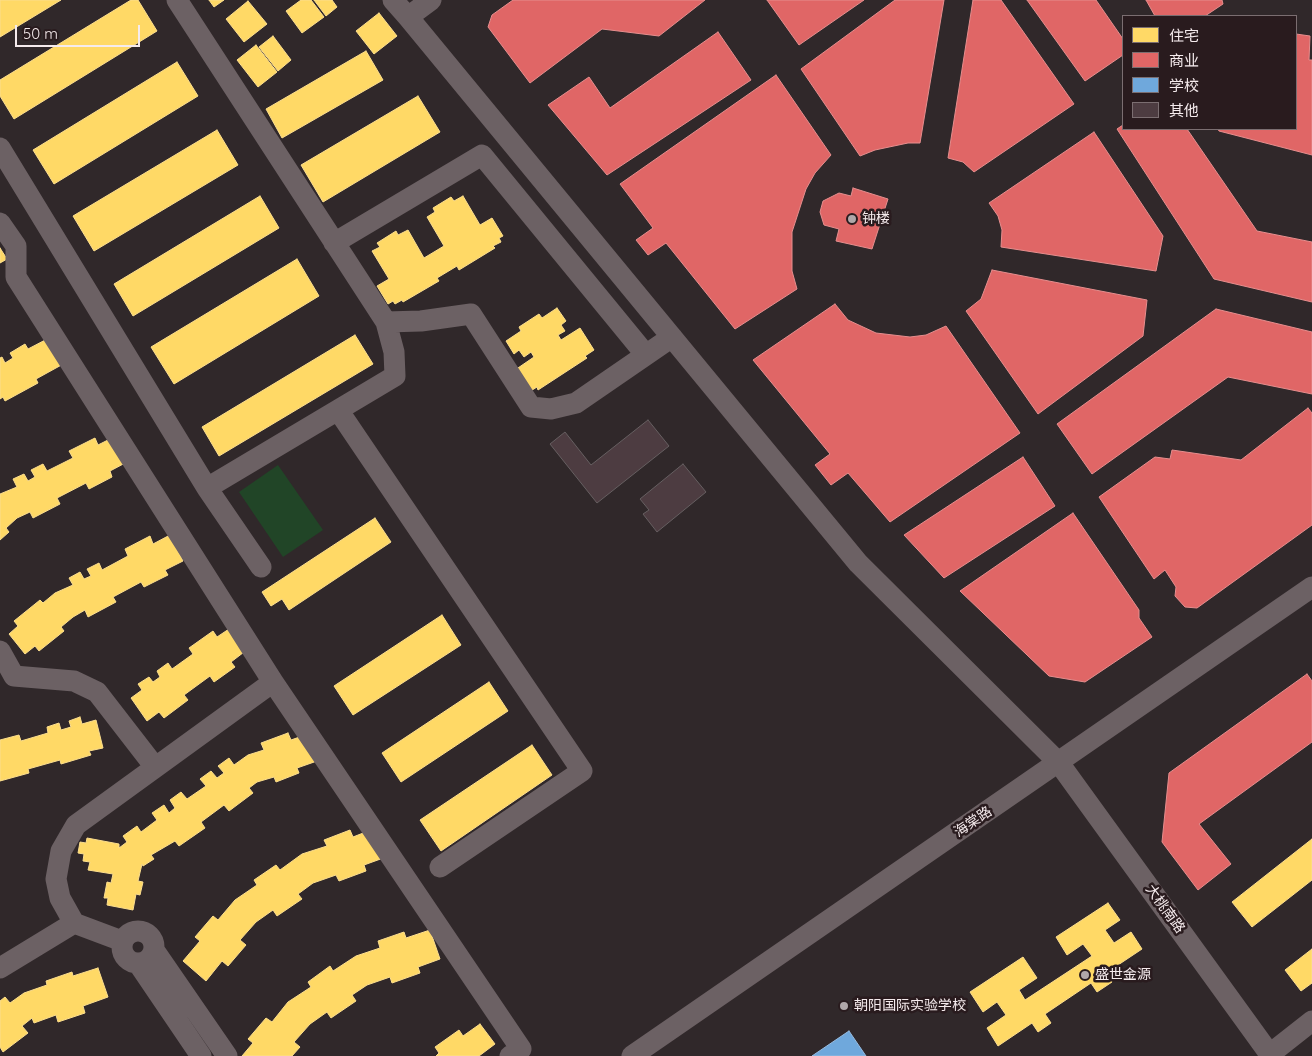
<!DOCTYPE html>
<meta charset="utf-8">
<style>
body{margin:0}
#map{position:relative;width:1312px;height:1056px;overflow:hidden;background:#30282a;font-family:Quicksand,"Noto Sans SC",sans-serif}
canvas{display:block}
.legend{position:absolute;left:1122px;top:15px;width:175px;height:115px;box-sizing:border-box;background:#291b1e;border:1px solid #7b6e71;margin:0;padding:6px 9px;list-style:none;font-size:15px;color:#f5ebed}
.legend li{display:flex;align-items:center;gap:10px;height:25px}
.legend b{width:25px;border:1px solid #7b6e71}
.scale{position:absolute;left:15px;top:25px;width:125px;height:22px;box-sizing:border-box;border:2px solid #f5ebed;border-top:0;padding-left:6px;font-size:15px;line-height:18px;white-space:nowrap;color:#f5ebed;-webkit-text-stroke:4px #291b1e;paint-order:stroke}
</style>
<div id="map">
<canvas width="1312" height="1056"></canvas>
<ul class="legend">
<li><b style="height:14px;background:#ffd966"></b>住宅</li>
<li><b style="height:14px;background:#e06666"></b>商业</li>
<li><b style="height:14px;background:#6fa8dc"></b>学校</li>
<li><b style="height:14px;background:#4d3c41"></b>其他</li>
</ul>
<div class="scale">50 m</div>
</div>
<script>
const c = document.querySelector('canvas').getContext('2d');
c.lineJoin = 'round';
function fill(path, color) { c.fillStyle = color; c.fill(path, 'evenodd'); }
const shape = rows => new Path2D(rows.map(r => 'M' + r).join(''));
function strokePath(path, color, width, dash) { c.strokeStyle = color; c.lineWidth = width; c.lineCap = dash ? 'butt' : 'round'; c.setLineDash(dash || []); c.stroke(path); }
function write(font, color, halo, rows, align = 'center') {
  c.font = font + ' Quicksand,"Noto Sans SC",sans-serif'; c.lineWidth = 5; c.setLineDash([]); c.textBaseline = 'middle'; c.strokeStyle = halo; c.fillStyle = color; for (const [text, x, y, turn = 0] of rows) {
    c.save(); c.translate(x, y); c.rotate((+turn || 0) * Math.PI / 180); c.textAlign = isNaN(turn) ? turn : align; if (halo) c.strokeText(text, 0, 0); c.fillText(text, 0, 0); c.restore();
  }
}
const green = shape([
 [278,465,323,530,283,557,239,492]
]);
const homes = shape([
 [0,0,61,0,0,37,0,0],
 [131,0,138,0,157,31,14,119,0,96,0,80,131,0],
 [209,0,224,0,214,7,209,0],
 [301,0,311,0,324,17,302,33,286,11,301,0],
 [314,0,332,0,337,7,326,16,314,0],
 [248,1,267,24,244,42,226,19,248,1],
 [379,13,397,36,374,54,356,31,379,13],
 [273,36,291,60,278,71,259,47,273,36],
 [256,45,277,72,258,87,237,60,256,45],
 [366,51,383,80,282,138,266,109,366,51],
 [177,62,198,96,54,184,33,150,177,62],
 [418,96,440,132,323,202,301,165,418,96],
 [217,130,238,165,94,251,73,216,217,130],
 [260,196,279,228,133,316,114,284,260,196],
 [463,196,480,225,492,218,503,236,499,238,501,242,493,246,495,248,459,270,457,266,437,278,439,281,403,302,402,300,395,304,393,301,388,304,377,286,389,279,372,251,380,247,377,243,396,231,398,235,408,230,424,258,444,246,427,217,435,212,433,208,451,197,454,201,463,196],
 [0,248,7,259,0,263,0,248],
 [297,259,319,296,174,384,151,347,297,259],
 [557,308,566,321,561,325,565,331,558,335,561,340,580,328,594,350,585,356,587,358,538,390,537,387,529,392,515,370,534,357,531,352,524,357,519,350,514,354,506,341,521,331,519,327,539,314,542,318,557,308],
 [355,335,373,364,219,456,202,427,355,335],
 [51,337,65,363,36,379,38,383,5,401,3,397,0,399,0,358,2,357,5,363,13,358,10,353,25,344,28,349,51,337],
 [114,437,127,462,110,471,112,477,89,489,86,483,57,498,60,504,33,518,30,512,17,518,6,528,9,532,0,540,0,494,17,487,13,479,24,474,28,481,35,477,31,470,43,464,47,471,73,458,69,451,95,438,98,445,114,437],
 [375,518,391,542,289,610,282,599,271,606,262,592,375,518],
 [170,535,183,561,165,570,168,575,144,587,141,582,113,597,116,602,88,617,85,610,73,617,61,627,64,631,39,651,35,646,25,654,9,634,18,626,14,621,40,600,43,603,55,593,73,585,69,578,80,572,84,579,91,576,87,569,99,563,102,570,128,556,125,549,150,536,153,544,170,535],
 [442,615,461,645,353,715,334,686,442,615],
 [232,627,248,649,231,662,235,667,214,682,210,676,184,695,188,700,164,718,159,712,147,721,131,698,142,690,138,684,149,677,153,682,160,677,157,671,168,663,172,669,193,654,189,648,213,631,217,637,232,627],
 [489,682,508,711,401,782,382,753,489,682],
 [80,717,82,724,96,720,103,748,89,751,91,755,61,764,60,760,28,769,29,773,0,781,0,740,19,735,21,741,48,733,47,727,59,723,61,730,71,727,69,721,80,717],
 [288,733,291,740,308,734,317,761,297,768,299,773,276,782,274,777,257,782,249,788,253,793,229,811,224,805,201,822,205,828,179,846,175,841,151,855,154,859,143,866,142,864,138,881,143,882,140,895,136,894,133,910,107,905,108,898,104,898,107,882,111,883,113,874,88,870,90,862,83,861,84,854,78,853,80,842,86,843,87,838,119,844,119,848,127,842,123,836,137,826,141,832,157,820,152,813,164,805,169,813,175,808,170,800,181,792,187,799,206,786,200,779,211,771,217,778,224,773,218,766,229,758,234,765,248,755,264,750,261,743,288,733],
 [532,745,552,775,441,851,420,820,532,745],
 [376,828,386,857,364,865,366,871,339,881,336,875,313,883,298,894,302,899,277,916,273,910,256,922,240,940,246,945,228,966,222,961,206,981,183,961,200,941,195,937,213,916,218,920,235,900,257,885,254,880,276,865,280,870,302,854,327,846,324,840,350,830,353,837,376,828],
 [1312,839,1312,880,1252,927,1232,902,1312,839],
 [1108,903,1120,920,1105,930,1114,943,1131,932,1142,949,1106,973,1112,982,1097,992,1091,983,1045,1014,1051,1023,1038,1032,1032,1023,998,1046,987,1028,1006,1015,997,1002,983,1012,970,992,1023,957,1037,978,1019,990,1025,1000,1092,956,1083,944,1067,955,1056,937,1108,903],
 [430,930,440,959,418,967,420,973,392,983,390,977,367,985,352,995,356,1001,331,1018,327,1012,310,1024,294,1042,300,1047,292,1056,242,1056,253,1043,248,1039,266,1018,272,1022,288,1002,311,987,308,982,330,966,333,971,356,956,380,948,378,941,404,932,406,938,430,930],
 [1312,949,1312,983,1301,991,1285,970,1312,949],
 [98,968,108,997,83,1006,85,1013,58,1022,56,1015,34,1023,32,1018,22,1026,28,1033,3,1052,0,1047,0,1001,5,997,10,1003,24,993,47,985,46,981,72,972,73,976,98,968],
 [480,1024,495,1044,479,1056,436,1056,439,1053,435,1047,459,1030,463,1036,480,1024]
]);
const shops = shape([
 [513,0,705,0,659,36,602,29,530,83,488,27,492,15,513,0],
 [767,0,864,0,799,45,767,0],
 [895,0,944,0,920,143,908,143,875,150,860,156,801,69,895,0],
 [973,0,1001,0,1074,104,974,172,963,162,948,158,973,0],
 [1027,0,1096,0,1123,39,1123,55,1085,81,1027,0],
 [1146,0,1222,0,1223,4,1205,16,1155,16,1146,0],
 [718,32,751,80,607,175,548,105,589,77,610,108,718,32],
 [1296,34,1310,36,1309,60,1312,60,1312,155,1219,131,1218,129,1296,129,1296,34],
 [776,75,831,155,815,173,806,189,792,232,792,271,797,289,735,329,666,243,648,255,636,240,653,228,620,184,776,75],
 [1123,125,1123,129,1187,129,1257,231,1312,242,1312,302,1214,279,1117,129,1123,125],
 [1094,132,1163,236,1156,271,1001,247,1002,230,998,216,989,203,1094,132],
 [853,188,888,199,872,249,836,241,839,229,824,225,820,212,823,201,839,193,851,196,853,188],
 [992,270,1147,300,1143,336,1038,414,966,311,981,299,992,270],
 [835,304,848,320,876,333,910,337,926,335,946,326,1020,433,890,522,848,473,831,485,815,465,830,454,753,360,835,304],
 [1216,309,1312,332,1312,394,1228,377,1092,474,1057,424,1216,309],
 [1308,408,1312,413,1312,525,1197,608,1185,607,1175,596,1176,587,1165,570,1154,579,1099,497,1155,457,1170,459,1172,450,1241,460,1308,408],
 [1023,457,1055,506,944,578,904,535,1023,457],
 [1073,513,1139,610,1139,618,1152,637,1085,682,1049,676,960,591,1073,513],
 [1307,674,1312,681,1312,742,1199,824,1231,864,1198,890,1162,842,1169,773,1307,674]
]);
const schools = shape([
 [849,1031,866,1056,812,1056,849,1031]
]);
const building = shape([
 [648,420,669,446,597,503,550,444,565,432,591,465,648,420],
 [683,464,706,492,657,532,643,514,649,510,640,499,683,464]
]);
const minor = shape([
 [177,0,386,322,394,352,395,376,338,410],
 [393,0,408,17],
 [431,0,408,17,858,563,1059,763,1271,1056],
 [0,148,207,488],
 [0,223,16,246,16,277,273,682],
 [334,243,482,155,646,355],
 [386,322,421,321,471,314,531,407,551,409,576,403,672,337],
 [261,567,207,488,338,410,582,771,440,867],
 [0,651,14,676,74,681,97,692,155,767],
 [74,923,122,941],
 '122 947a16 16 0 1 1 32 0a16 16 0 1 1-32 0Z',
 [154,950,227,1056],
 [138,963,201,1056],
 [0,968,74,923,60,898,56,879,61,851,76,825,273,682,521,1049,510,1056],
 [1270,1054,1312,1021],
 [632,1056,1312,587]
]);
const markers = [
 [852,219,5,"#b0a7a9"],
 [1085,975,5,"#b0a7a9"],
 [844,1006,5,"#b0a7a9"]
];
const poiNames = [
 ["钟楼",862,219],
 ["盛世金源",1095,975],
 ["朝阳国际实验学校",854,1006]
];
const streetNames = [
 ["海棠路",973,822,-34],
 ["大桃南路",1165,909,54]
];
fill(green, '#214527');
fill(homes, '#ffd966');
strokePath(homes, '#fcde8e', 1);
fill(shops, '#e06666');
strokePath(shops, '#e68e8e', 1);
fill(schools, '#6fa8dc');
strokePath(schools, '#97bce1', 1);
fill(building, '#4d3c41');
strokePath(building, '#665f61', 1);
strokePath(minor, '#6c6164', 21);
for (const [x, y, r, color] of markers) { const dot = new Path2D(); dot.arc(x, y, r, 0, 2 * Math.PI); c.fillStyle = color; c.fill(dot); strokePath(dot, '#291b1e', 2); }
write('14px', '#f5ebed', '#291b1e', poiNames, 'left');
write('14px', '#f5ebed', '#291b1e', streetNames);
</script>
